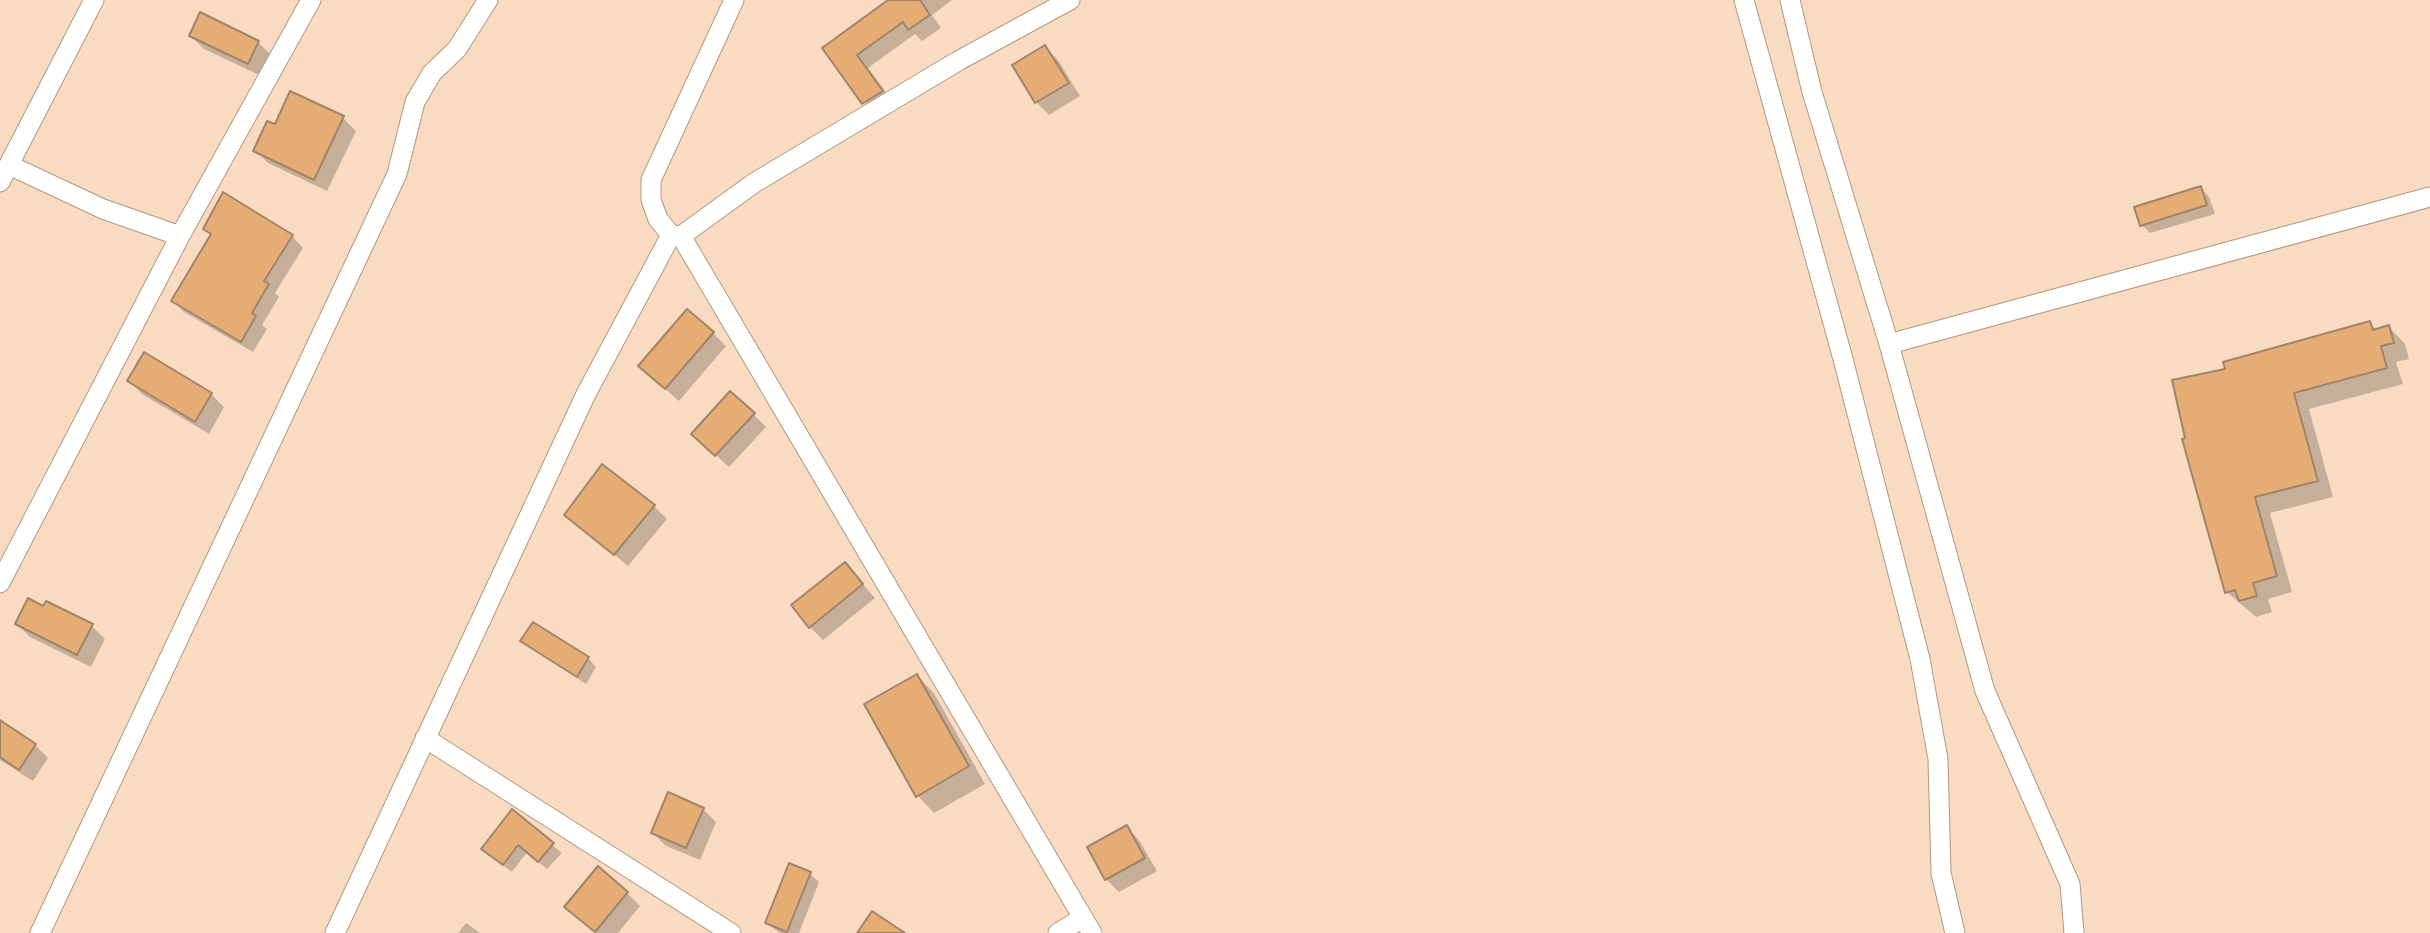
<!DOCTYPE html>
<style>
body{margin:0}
canvas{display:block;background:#f8dbc0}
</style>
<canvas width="2430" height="933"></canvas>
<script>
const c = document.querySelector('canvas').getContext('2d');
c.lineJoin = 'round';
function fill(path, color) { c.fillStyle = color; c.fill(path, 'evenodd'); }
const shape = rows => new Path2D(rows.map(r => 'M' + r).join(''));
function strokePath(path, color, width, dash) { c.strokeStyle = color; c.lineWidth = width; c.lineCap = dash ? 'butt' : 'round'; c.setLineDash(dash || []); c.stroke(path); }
const shadow = shape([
 [889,0,952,0,932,15,941,28,922,41,915,34,868,68,894,103,876,115,824,48],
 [191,36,258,42,271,55,261,76,204,49],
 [1045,47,1058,60,1080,96,1049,115,1036,102],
 [343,118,356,131,327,191,268,163,255,150,276,127],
 [2201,188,2209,197,2215,214,2150,233,2142,225],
 [205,229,292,236,303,248,275,293,279,297,262,325,267,329,253,352,184,312,173,301,212,235],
 [2370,323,2377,331,2389,327,2405,344,2409,359,2396,362,2403,384,2309,409,2333,497,2270,513,2292,592,2268,599,2272,612,2256,617,2227,592,2227,370],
 [713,333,726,346,679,401,654,379],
 [129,381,211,394,224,407,209,434,142,394],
 [753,414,766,427,729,467,706,446],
 [654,506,667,519,628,566,567,515],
 [845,564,875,598,823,640,810,627],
 [44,608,92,626,105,639,91,667,30,637,17,624],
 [523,641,588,658,596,667,586,684],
 [917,676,934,693,985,784,934,813,917,795],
 [0,722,35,745,48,758,33,781,0,760],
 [703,809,716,822,700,860,666,846,653,833],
 [512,812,562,853,547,869,527,852,512,872,492,857],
 [1126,827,1139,840,1157,871,1119,892,1106,879,1089,848],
 [790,866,810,874,819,882,799,933,780,933,767,923],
 [627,893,640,906,618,933,596,933,567,907],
 [466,923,480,933,458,933]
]);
const building = shape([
 [888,0,920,0,930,15,908,30,903,22,857,55,883,91,862,104,822,48,888,0],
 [200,12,259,41,248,64,189,36,200,12],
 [1045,45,1069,83,1035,103,1012,65,1045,45],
 [290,91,344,116,314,180,253,151,267,121,275,124,290,91],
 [2201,186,2207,205,2140,226,2134,207,2201,186],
 [223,192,293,235,264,281,269,284,252,313,256,316,241,342,171,301,211,234,203,229,223,192],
 [687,309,714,332,665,389,638,366,687,309],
 [2370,321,2373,330,2389,325,2394,343,2381,346,2387,368,2294,393,2318,481,2255,497,2277,576,2253,583,2257,596,2239,601,2235,590,2225,593,2182,439,2185,438,2172,380,2225,369,2223,362,2370,321],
 [144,352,212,393,195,422,127,381,144,352],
 [730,391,755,413,715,456,691,434,730,391],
 [602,464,655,505,614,555,564,515,602,464],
 [845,562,863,584,809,628,791,605,845,562],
 [28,598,43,606,46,601,93,624,77,655,15,624,28,598],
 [533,622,589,657,577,677,520,641,533,622],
 [917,674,969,766,916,797,864,704,917,674],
 [0,720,36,744,19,770,0,757,0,720],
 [668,792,704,808,686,848,651,833,668,792],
 [512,809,554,843,538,862,518,845,503,865,481,849,512,809],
 [1127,825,1145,858,1105,880,1087,847,1127,825],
 [789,863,811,872,787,932,765,923,789,863],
 [598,866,628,892,595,932,564,907,598,866],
 [872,911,905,933,857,933,872,911]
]);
const minor = shape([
 [734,0,651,180,651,200,658,219,671,235,681,236,754,183,958,61,1070,0],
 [1744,0,1843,359,1920,659,1938,759,1941,873,1955,933],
 [1790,0,1812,92,1889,344,1985,691,2070,884,2074,933],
 [9,165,103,209,180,236],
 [0,182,94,0],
 [681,236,1092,933],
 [1889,344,2430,197],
 [0,583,180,236,311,0],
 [425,738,731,933],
 [40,933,397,174,415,102,432,73,457,49,488,0],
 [335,933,586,394,671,235],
 [1058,933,1083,918]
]);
fill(shadow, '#0003');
fill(building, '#e5ac74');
strokePath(building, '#a0856c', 2);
strokePath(minor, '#b4997f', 21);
strokePath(minor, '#fff', 19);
</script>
